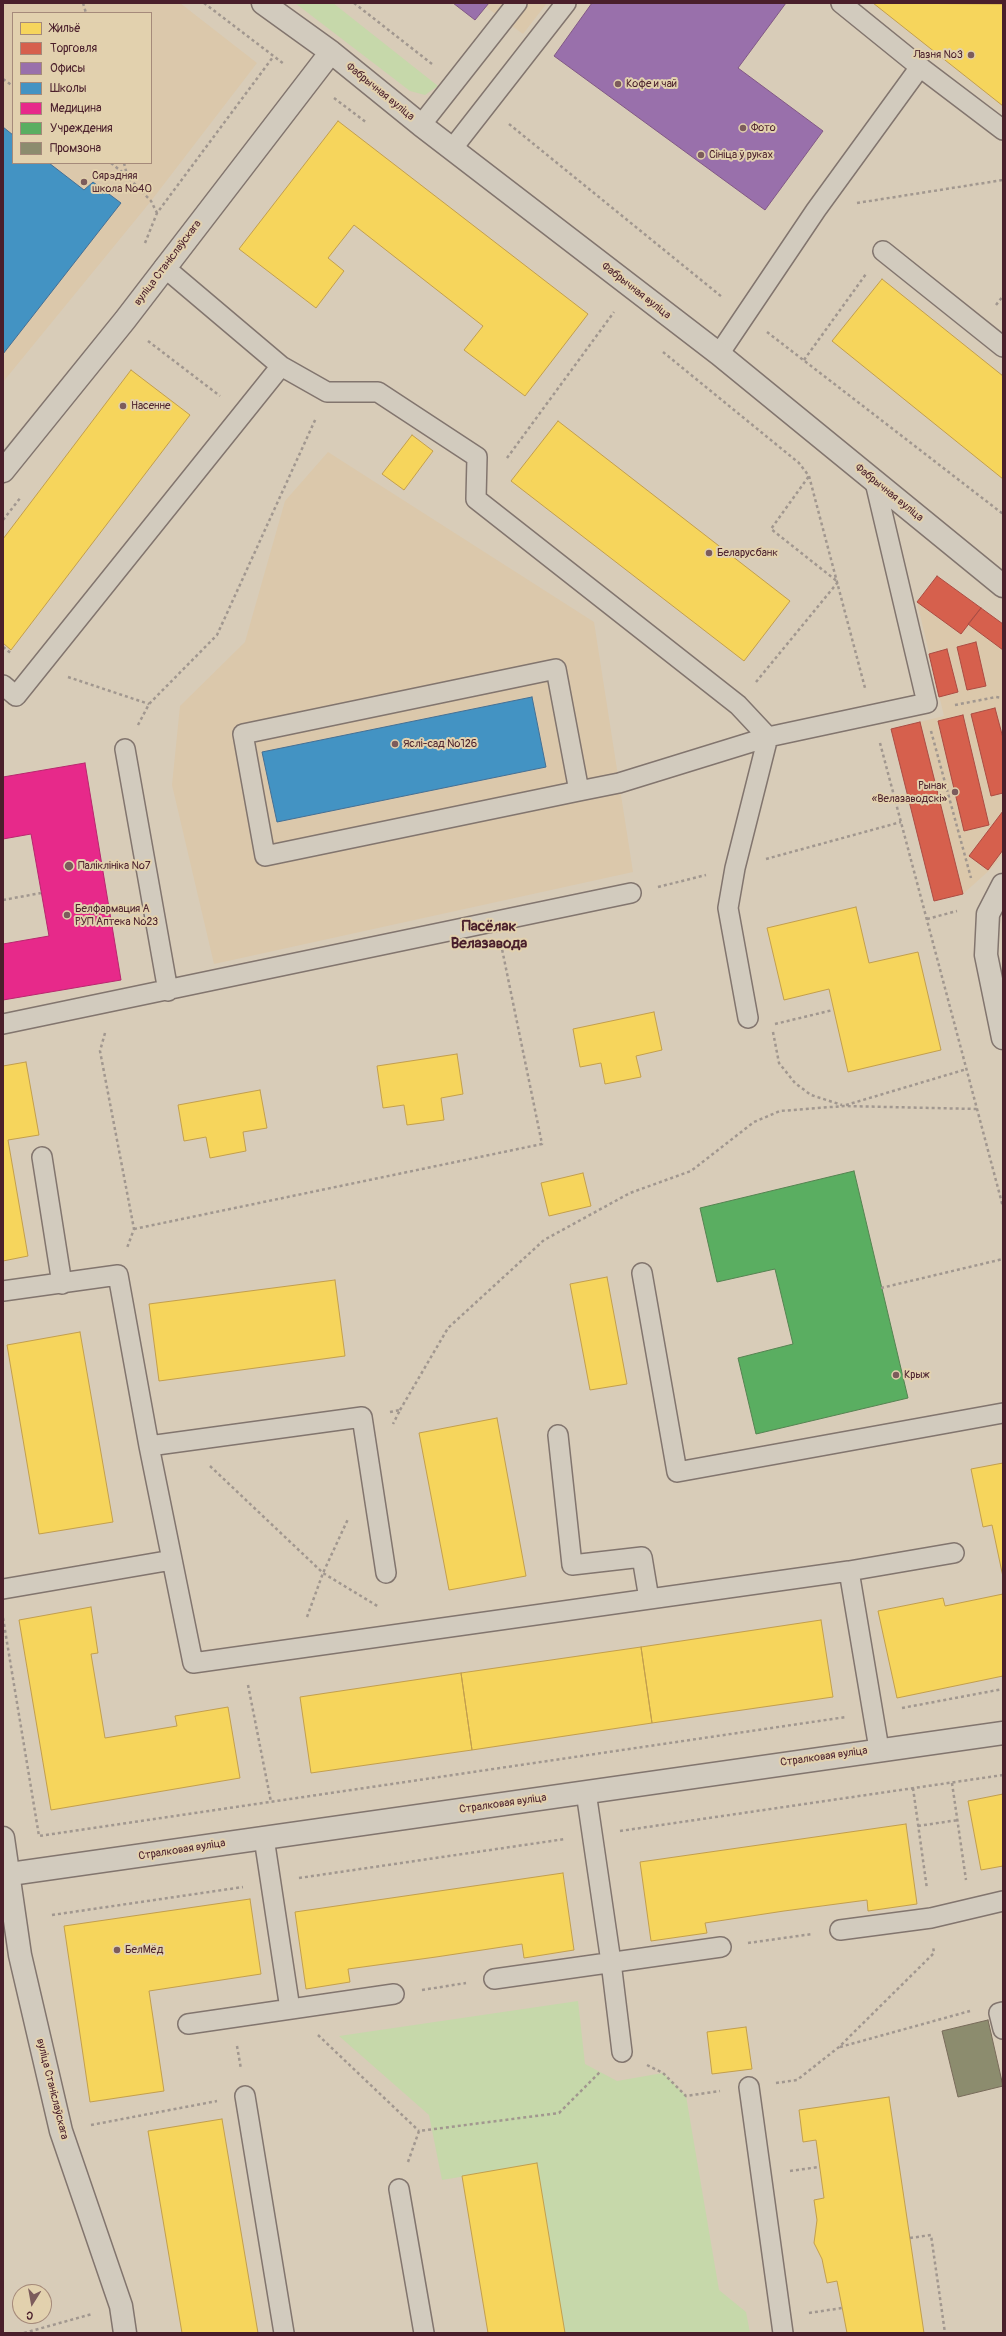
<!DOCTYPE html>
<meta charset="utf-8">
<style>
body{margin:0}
#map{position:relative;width:1006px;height:2336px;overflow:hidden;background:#d8ccb8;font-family:Pangolin,sans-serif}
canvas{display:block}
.frame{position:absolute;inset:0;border:4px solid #4a1f2b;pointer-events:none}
.legend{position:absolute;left:12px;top:12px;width:140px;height:152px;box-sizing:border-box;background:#e2d1ae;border:1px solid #a58a7a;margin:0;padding:5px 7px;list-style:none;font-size:12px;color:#4a1f2b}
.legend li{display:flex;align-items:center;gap:8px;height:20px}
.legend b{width:20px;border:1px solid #a58a7a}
.north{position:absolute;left:12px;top:2284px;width:40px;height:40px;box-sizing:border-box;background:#e2d1ae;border:1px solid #a58a7a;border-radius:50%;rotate:191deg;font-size:11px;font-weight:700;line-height:16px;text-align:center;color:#4a1f2b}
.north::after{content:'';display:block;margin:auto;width:14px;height:18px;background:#7c5c5c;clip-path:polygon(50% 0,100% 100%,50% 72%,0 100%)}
</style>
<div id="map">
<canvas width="1006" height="2336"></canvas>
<div class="frame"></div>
<ul class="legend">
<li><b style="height:11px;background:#f6d55c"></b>Жильё</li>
<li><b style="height:11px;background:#d6604d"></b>Торговля</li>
<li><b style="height:11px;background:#9970ab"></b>Офисы</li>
<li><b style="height:11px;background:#4393c3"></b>Школы</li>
<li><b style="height:11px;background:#e7298a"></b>Медицина</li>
<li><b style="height:11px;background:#5aae61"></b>Учреждения</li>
<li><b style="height:11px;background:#8c8c6e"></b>Промзона</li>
</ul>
<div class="north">С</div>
</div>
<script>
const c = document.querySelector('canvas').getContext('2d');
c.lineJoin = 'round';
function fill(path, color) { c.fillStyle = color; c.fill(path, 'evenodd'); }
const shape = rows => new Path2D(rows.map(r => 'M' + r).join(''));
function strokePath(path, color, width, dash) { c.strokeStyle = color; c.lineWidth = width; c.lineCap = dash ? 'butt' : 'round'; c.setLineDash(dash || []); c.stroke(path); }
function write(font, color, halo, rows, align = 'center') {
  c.font = font + ' Pangolin,sans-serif'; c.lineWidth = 4; c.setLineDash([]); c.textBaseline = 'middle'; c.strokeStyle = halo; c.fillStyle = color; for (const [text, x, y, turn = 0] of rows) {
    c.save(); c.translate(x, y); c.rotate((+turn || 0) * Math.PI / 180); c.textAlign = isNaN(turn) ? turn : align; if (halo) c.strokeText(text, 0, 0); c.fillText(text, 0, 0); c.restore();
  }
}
const built = shape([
 [3,3,180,3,257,63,151,201,3,382],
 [13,13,151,13,151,163,13,163],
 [453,3,547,3,523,34,486,7,475,20],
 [328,452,594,622,633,872,214,964,172,785,180,706,245,642,285,501],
 [937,576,1003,624,1003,854,993,867,963,894,934,901,891,729,944,716,917,602]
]);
const green = shape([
 [295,3,333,3,438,86,425,95,410,91],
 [578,2001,585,2064,617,2081,663,2073,686,2096,719,2290,746,2312,750,2333,565,2333,537,2164,442,2180,429,2115,339,2036]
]);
const homes = shape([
 [873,3,1003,4,1003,106,873,3],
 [338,121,588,314,525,396,464,350,483,326,354,225,328,258,344,271,316,308,239,249,338,121],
 [882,279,1003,376,1003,479,832,341,882,279],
 [131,370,190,415,11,650,3,643,3,539,131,370],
 [558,421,790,601,744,661,511,481,558,421],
 [412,435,433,451,404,490,382,474,412,435],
 [856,907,869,963,918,952,941,1050,848,1072,829,989,784,1000,767,928,856,907],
 [654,1012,662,1050,636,1056,641,1077,605,1084,601,1063,580,1067,573,1029,654,1012],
 [457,1054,463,1094,441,1098,444,1120,407,1125,404,1105,383,1108,377,1066,457,1054],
 [26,1062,39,1135,8,1140,28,1256,3,1261,3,1066,26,1062],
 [260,1090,267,1128,243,1132,246,1151,210,1158,206,1137,184,1141,178,1105,260,1090],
 [583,1173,591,1206,549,1216,541,1183,583,1173],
 [607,1277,627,1384,590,1390,570,1284,607,1277],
 [335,1280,345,1356,159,1381,149,1304,335,1280],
 [80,1332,113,1522,39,1534,7,1345,80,1332],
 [497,1418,526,1576,449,1590,419,1433,497,1418],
 [1003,1463,1003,1577,992,1525,983,1527,971,1469,1003,1463],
 [1003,1594,1003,1676,897,1698,878,1611,943,1598,945,1606,1003,1594],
 [91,1607,98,1653,91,1654,105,1738,177,1726,175,1716,228,1707,240,1778,51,1810,19,1620,91,1607],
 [821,1620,833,1697,652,1723,641,1647,821,1620],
 [641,1647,652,1723,472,1750,461,1673,641,1647],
 [461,1673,472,1750,311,1773,300,1697,461,1673],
 [1003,1794,1003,1866,981,1870,968,1801,1003,1794],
 [906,1824,917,1904,868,1911,867,1900,784,1911,705,1923,707,1933,651,1941,640,1862,906,1824],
 [563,1873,574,1950,524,1958,522,1944,436,1957,348,1969,350,1982,306,1989,295,1912,563,1873],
 [250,1899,261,1974,149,1991,164,2091,90,2102,64,1926,250,1899],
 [746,2027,752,2069,712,2074,707,2032,746,2027],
 [889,2097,924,2333,847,2333,837,2281,827,2283,822,2259,814,2243,817,2220,814,2200,824,2198,816,2140,803,2142,799,2110,889,2097],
 [222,2119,258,2333,182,2333,148,2131,222,2119],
 [537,2163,565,2333,488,2333,462,2176,537,2163]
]);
const shops = shape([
 [937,576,981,608,961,634,917,602,937,576],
 [981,608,1003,624,1003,650,968,624,981,608],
 [976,642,986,686,967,690,957,647,976,642],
 [947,649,958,692,939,697,929,654,947,649],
 [995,708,1003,738,1003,793,991,796,971,714,995,708],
 [963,715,989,825,964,831,938,721,963,715],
 [920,722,963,894,934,901,891,729,920,722],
 [1003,811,1003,850,988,870,969,856,1003,811]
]);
const offices = shape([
 [453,3,489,3,475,20,453,3],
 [592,3,786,3,738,68,823,131,765,210,554,56,592,3]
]);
const schools = shape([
 [3,127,13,135,13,163,49,163,84,190,93,182,121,203,3,354,3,127],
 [532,697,546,767,277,822,262,752,532,697]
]);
const health = shape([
 [85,763,121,980,3,1000,3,944,49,936,31,834,3,839,3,777,85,763]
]);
const public = shape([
 [854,1171,908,1398,756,1434,738,1358,793,1344,775,1269,717,1282,700,1208,854,1171]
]);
const industry = shape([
 [988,2020,1003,2086,958,2097,942,2031,988,2020]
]);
const path = shape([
 [83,3,86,13],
 [204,3,284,64],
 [354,3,432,64],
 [3,79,13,86],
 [334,98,367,123],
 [509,124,722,297],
 [111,163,127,176,151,201,157,213],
 [124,163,127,175],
 [857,203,1003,180],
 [145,243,157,213,273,57],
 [996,305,1003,296],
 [767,332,1003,514],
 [148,341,220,396],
 [663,352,799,463,809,476,865,688],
 [804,360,866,274],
 [507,458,614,312],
 [3,520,21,497],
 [3,647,12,654],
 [68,677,149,704],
 [756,682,838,582,771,529,809,476],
 [955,705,996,697,1003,698],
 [138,725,149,704,217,635,316,418],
 [931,731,971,878],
 [880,743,1003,1207],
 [766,859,901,822],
 [658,887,706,875],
 [3,900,41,893],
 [927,919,957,911],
 [775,1024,833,1010],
 [773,1032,779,1063,795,1083,811,1095,842,1105],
 [105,1033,100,1051,134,1229,127,1248],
 [846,1105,967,1069],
 [134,1229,542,1144,502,949],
 [881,1288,1003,1259],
 [400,1410,448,1328,544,1240,630,1193,691,1171,754,1122,780,1111,844,1106,977,1109],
 [390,1412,400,1410,393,1424],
 [210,1466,323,1573,379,1607],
 [307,1617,323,1573,348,1519],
 [3,1618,39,1836,846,1717],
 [248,1685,271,1802],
 [902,1708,1003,1689],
 [952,1783,966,1880],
 [913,1788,927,1889],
 [918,1826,958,1820],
 [620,1831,1003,1775],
 [299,1878,565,1839],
 [52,1915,243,1887],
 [748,1943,812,1934],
 [422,1990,466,1983],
 [318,2035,419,2131],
 [237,2046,241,2069],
 [840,2047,970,2011],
 [647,2065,663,2073,686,2096,720,2091],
 [776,2083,797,2080,839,2047,934,1953,933,1946],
 [91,2125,217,2101],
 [408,2162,419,2131,559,2113,601,2071],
 [790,2171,819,2167],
 [910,2238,931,2235,945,2333],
 [809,2313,842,2308],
 [24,2333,92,2314]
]);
const service = shape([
 [841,3,920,67,1003,130],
 [421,125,517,3],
 [452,149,566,3],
 [883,251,1003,347],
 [164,267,281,366,327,392,378,392,477,457,476,499,738,705,768,737,735,868,728,908,748,1018],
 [719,354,816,210,920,67],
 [3,685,16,696,281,366],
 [125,749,168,991],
 [579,791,556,669,243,734,265,856,579,791,619,783,768,737,927,703,875,482],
 [3,1024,631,893],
 [42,1157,62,1284],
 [642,1273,677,1472,1003,1413],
 [3,1291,118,1275,149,1446,193,1663,849,1571,954,1553],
 [558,1435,572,1565,642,1557,649,1599],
 [149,1446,362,1417,386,1573],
 [849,1571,879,1749],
 [3,1589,172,1560],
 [586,1792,611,1962,622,2052],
 [264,1838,290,2009],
 [840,1930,931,1918,1003,1901],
 [494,1979,721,1947],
 [1003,2012,999,2013,1003,2029],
 [188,2024,394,1994],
 [749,2087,783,2333],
 [245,2096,284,2333],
 [399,2189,424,2333]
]);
const minor = shape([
 [263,3,331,52,421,125,719,354,1003,586],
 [3,471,125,320,331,52],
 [1003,885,988,914,986,955,1003,1038],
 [3,1838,20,1955,61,2131,121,2306,125,2333],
 [3,1875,1003,1733]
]);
const markers = [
 [971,55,4,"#7c5c5c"],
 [618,84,4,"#7c5c5c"],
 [743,128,4,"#7c5c5c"],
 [701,155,4,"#7c5c5c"],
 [84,182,4,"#7c5c5c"],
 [123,406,4,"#7c5c5c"],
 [709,553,4,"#7c5c5c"],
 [395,744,4,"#7c5c5c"],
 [955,792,4,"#7c5c5c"],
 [69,866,5,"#7c5c5c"],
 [67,915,4,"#7c5c5c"],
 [896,1375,4,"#7c5c5c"],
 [117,1950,4,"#7c5c5c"]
];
const poiNames = [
 ["Лазня №3",963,55,"right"],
 ["Кофе и чай",626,84],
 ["Фото",751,128],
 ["Сініца ў руках",709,155],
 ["Сярэдняя",92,176],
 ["школа №40",92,189],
 ["Насенне",131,406],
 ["Беларусбанк",717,553],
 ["Яслі-сад №126",403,744],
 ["Рынак",947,786,"right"],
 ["«Велазаводскі»",947,799,"right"],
 ["Паліклініка №7",78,866],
 ["Белфармация А",75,909],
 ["РУП Аптека №23",75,922],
 ["Крыж",904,1375],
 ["БелМёд",125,1950]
];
const streetNames = [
 ["Фабрычная вуліца",380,92,39],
 ["вуліца Станіслаўскага",168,263,-53],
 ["Фабрычная вуліца",636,291,38],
 ["Фабрычная вуліца",889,493,39],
 ["Стралковая вуліца",824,1757,-8],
 ["Стралковая вуліца",503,1804,-8],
 ["Стралковая вуліца",182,1850,-9],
 ["вуліца Станіслаўскага",52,2089,76]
];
const districtNames = [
 ["Пасёлак",489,927],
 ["Велазавода",489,944]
];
fill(built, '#dbc8ab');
fill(green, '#c6d8aa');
fill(homes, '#f6d55c');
strokePath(homes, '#c29e4d', 1);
fill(shops, '#d6604d');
strokePath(shops, '#ac4c43', 1);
fill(offices, '#9970ab');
strokePath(offices, '#815885', 1);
fill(schools, '#4393c3');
strokePath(schools, '#457095', 1);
fill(health, '#e7298a');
strokePath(health, '#b8266e', 1);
fill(public, '#5aae61');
strokePath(public, '#558351', 1);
fill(industry, '#8c8c6e');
strokePath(industry, '#786b5a', 1);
strokePath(service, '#82756e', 22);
strokePath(minor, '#82756e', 25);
strokePath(path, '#a1978f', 2.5, [3, 3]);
strokePath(service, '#d2cbbe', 19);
strokePath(minor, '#d2cbbe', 22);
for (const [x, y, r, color] of markers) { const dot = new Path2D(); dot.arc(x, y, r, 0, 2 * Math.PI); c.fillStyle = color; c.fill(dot); strokePath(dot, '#e2d1ae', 1.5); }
write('11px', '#4a1f2b', '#e2d1ae', poiNames, 'left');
write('11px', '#4a1f2b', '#e2d1ae', streetNames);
write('bold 15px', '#4a1f2b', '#e2d1ae', districtNames);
</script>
